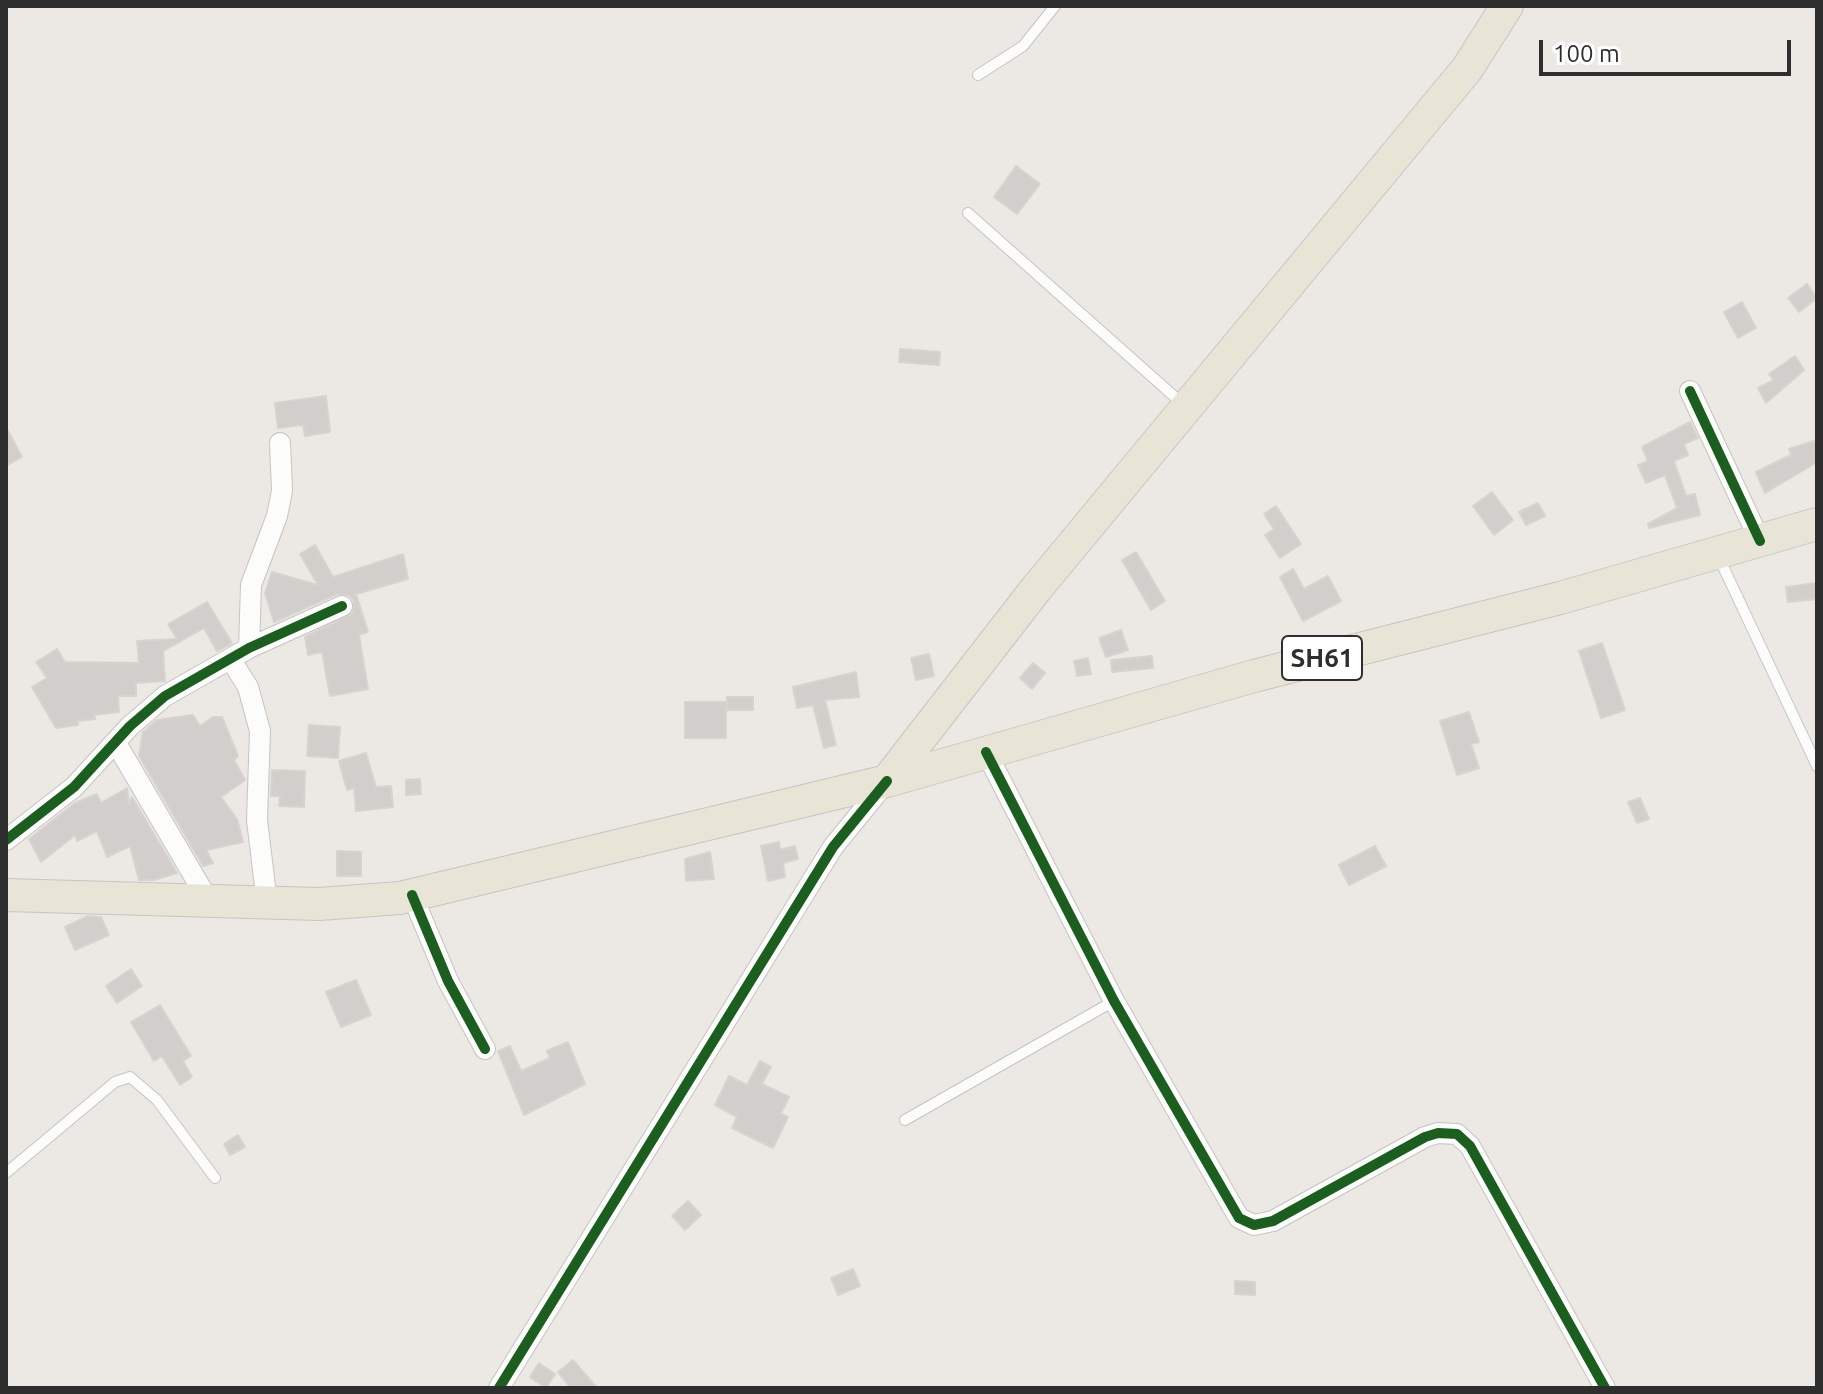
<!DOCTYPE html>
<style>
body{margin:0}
#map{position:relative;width:1823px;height:1394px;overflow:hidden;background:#ece8e4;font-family:Ubuntu,sans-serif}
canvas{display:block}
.frame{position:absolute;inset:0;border:8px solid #2e2e2e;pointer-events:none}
.scale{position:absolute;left:1539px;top:40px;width:252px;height:36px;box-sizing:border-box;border:4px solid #2e2e2e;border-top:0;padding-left:10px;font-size:24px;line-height:28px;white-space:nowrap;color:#2e2e2e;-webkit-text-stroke:6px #fff;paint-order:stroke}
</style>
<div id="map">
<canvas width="1823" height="1394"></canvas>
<div class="frame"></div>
<div class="scale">100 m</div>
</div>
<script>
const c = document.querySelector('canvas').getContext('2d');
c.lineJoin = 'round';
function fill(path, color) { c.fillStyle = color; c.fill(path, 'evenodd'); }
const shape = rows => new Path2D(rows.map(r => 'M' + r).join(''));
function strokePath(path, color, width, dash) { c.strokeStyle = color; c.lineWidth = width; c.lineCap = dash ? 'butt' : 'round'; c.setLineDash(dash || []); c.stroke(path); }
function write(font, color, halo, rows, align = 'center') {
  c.font = font + ' Ubuntu,sans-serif'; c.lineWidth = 8; c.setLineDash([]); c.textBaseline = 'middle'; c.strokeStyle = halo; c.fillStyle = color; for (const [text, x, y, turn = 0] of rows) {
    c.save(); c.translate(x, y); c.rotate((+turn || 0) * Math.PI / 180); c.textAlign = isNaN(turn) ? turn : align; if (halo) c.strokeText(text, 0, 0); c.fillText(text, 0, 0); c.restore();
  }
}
const building = shape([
 [1016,166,1040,184,1017,214,994,197,1016,166],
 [1807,284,1817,298,1799,312,1788,298,1807,284],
 [1742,302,1756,328,1738,338,1724,312,1742,302],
 [900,349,940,352,939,365,899,362,900,349],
 [1795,356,1804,370,1766,403,1758,388,1774,380,1769,374,1795,356],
 [326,396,330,432,305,436,303,425,278,428,275,403,326,396],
 [1690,422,1698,438,1684,444,1688,455,1674,461,1686,496,1695,494,1700,515,1649,528,1648,524,1677,508,1665,475,1646,483,1638,465,1648,461,1642,447,1690,422],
 [6,427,22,457,6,466,6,427],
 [1817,440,1817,462,1765,493,1756,472,1791,455,1789,449,1817,440],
 [1492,492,1513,520,1494,535,1473,506,1492,492],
 [1538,503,1545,516,1526,525,1519,512,1538,503],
 [1276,506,1301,544,1280,558,1265,535,1274,529,1264,514,1276,506],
 [315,545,333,577,403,554,408,579,356,594,368,632,359,635,368,689,330,696,322,652,308,655,305,637,353,613,354,601,349,595,337,594,274,622,265,593,272,572,318,585,300,554,315,545],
 [1136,552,1165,601,1151,610,1122,560,1136,552],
 [1293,569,1304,589,1328,576,1341,601,1303,621,1280,577,1293,569],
 [1817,583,1817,599,1788,602,1786,587,1817,583],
 [207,602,232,643,217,651,204,628,163,651,165,681,136,683,136,696,118,696,119,712,94,715,95,719,78,721,78,725,56,728,32,687,47,678,36,662,57,649,65,662,139,663,137,641,177,639,168,624,207,602],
 [1121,630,1128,650,1106,657,1099,638,1121,630],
 [1602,643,1625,710,1601,718,1579,651,1602,643],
 [929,654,934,676,916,680,911,658,929,654],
 [1152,656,1153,668,1112,672,1111,660,1152,656],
 [1088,658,1091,674,1077,676,1074,661,1088,658],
 [1033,663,1045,673,1032,689,1020,678,1033,663],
 [856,672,859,697,825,700,836,745,824,748,813,705,797,708,793,687,856,672],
 [727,697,753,697,753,710,727,710,727,697],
 [685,702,726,702,726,738,685,738,685,702],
 [1469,712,1479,742,1471,744,1479,768,1457,775,1440,721,1469,712],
 [193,715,200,726,213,717,222,717,238,756,234,760,245,780,221,797,237,819,243,842,206,850,213,863,203,866,139,756,143,732,157,720,193,715],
 [309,725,340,727,338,758,307,756,309,725],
 [366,753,376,787,391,786,393,807,356,811,354,788,347,790,339,761,366,753],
 [272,770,305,771,304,807,279,806,280,796,271,796,272,770],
 [420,779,421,794,406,795,406,780,420,779],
 [127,788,129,804,132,797,177,873,154,880,139,880,130,846,107,857,97,831,77,841,75,835,41,862,29,839,75,803,97,794,101,803,127,788],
 [1640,798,1649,819,1637,823,1628,802,1640,798],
 [779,842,780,850,795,846,798,859,783,863,785,877,768,881,761,846,779,842],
 [1375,846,1386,866,1349,885,1339,865,1375,846],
 [337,851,361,852,361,876,337,876,337,851],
 [710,852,714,879,686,881,685,859,710,852],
 [88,916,101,917,109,935,75,950,65,927,88,916],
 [131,969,142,986,117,1003,106,986,131,969],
 [356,980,371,1015,341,1027,326,992,356,980],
 [160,1005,191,1056,183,1061,192,1077,180,1085,162,1056,154,1061,131,1022,160,1005],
 [568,1042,585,1084,524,1115,498,1051,510,1046,521,1071,550,1058,547,1051,568,1042],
 [760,1061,771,1067,762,1084,789,1097,781,1113,788,1117,773,1148,732,1128,737,1117,715,1105,729,1076,747,1085,760,1061],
 [238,1135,245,1147,230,1155,224,1144,238,1135],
 [688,1201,701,1215,685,1230,672,1216,688,1201],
 [853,1269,860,1286,838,1295,831,1278,853,1269],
 [1235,1281,1255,1282,1255,1295,1235,1294,1235,1281],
 [573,1360,597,1388,571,1388,558,1372,573,1360],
 [539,1363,555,1374,546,1388,530,1377,539,1363]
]);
const lane = shape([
 [978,75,1023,46,1055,6],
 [968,213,1185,406],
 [1719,558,1817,766],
 [905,1120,1114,1001],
 [6,1173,115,1082,130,1077,157,1100,215,1178]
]);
const street = shape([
 [1690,391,1760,541],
 [249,648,251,585,277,516,282,491,280,443],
 [231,660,248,687,260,731,257,820,267,903],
 [116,743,208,900],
 [986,752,1114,1001,1239,1218,1254,1225,1273,1221,1425,1137,1438,1133,1457,1134,1470,1146,1605,1388],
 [6,840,74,787,130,726,165,696,249,648,342,606],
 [412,895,448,981,485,1049],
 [499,1388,833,847,886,782]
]);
const primary = shape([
 [887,781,1036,589,1467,69,1507,6],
 [6,895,319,904,400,898,887,781,1254,676,1560,598,1817,524]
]);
const cycleway = shape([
 [1690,391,1760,541],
 [986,752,1114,1001,1239,1218,1254,1225,1273,1221,1425,1137,1438,1133,1457,1134,1470,1146,1605,1388],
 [6,840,74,787,130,726,165,696,249,648,342,606],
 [412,895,448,981,485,1049],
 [499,1388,833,847,887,781]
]);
const shields = [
 [1322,658,80]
];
const shieldNames = [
 ["SH61",1322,658]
];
fill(building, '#d1cecb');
strokePath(building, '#d7d4d0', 2);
strokePath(lane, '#c5c4c5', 12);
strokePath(street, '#c5c4c5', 22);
strokePath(primary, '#c6c5c4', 34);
strokePath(lane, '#fcfcfb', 10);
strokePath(street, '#fcfcfb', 20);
strokePath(primary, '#e8e4d6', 32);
strokePath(cycleway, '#1b5e20', 10);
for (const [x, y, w] of shields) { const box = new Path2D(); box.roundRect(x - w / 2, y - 22, w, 44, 6); c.fillStyle = '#fff'; c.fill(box); strokePath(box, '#2e2e2e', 2); }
write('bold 26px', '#2e2e2e', null, shieldNames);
</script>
